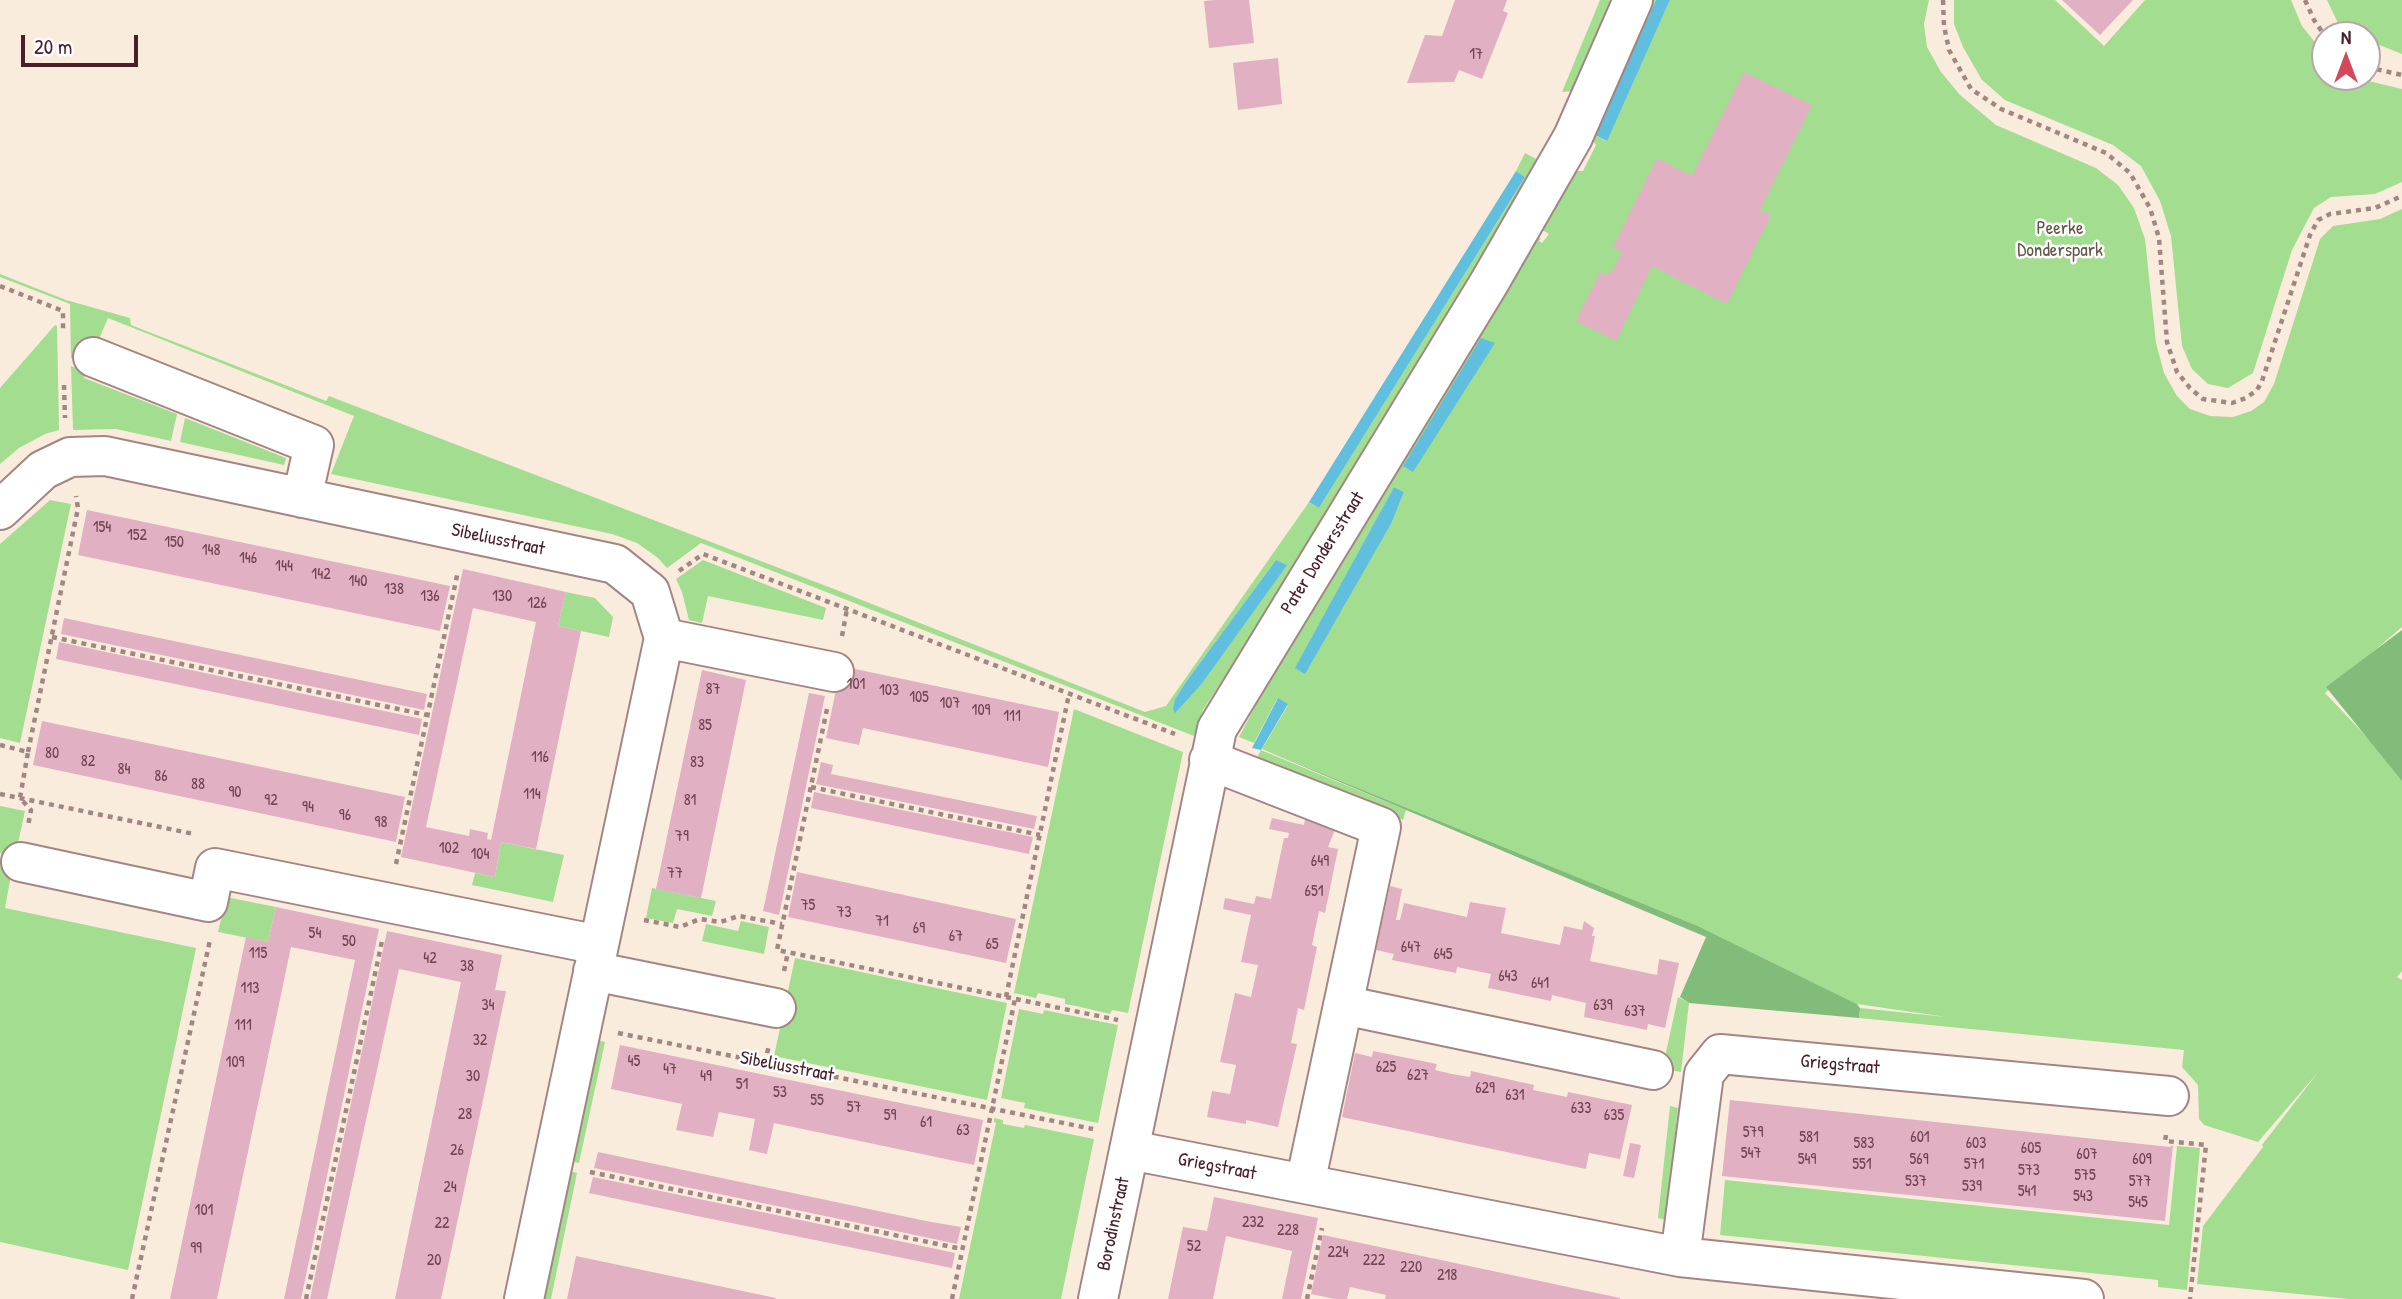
<!DOCTYPE html>
<style>
body{margin:0}
#map{position:relative;width:2402px;height:1299px;overflow:hidden;background:#faecdd;font-family:"Patrick Hand",sans-serif}
canvas{display:block}
.north{position:absolute;left:2311px;top:21px;width:70px;height:70px;box-sizing:border-box;background:#fff;border:2px solid #b7a5aa;border-radius:50%;rotate:0deg;font-size:19px;font-weight:700;line-height:28px;text-align:center;color:#4a1f2b}
.north::after{content:'';display:block;margin:auto;width:24px;height:32px;background:#d1495b;clip-path:polygon(50% 0,100% 100%,50% 72%,0 100%)}
.scale{position:absolute;left:21px;top:35px;width:117px;height:32px;box-sizing:border-box;border:4px solid #4a1f2b;border-top:0;padding-left:9px;font-size:21px;line-height:24px;white-space:nowrap;color:#4a1f2b;-webkit-text-stroke:5px #fff;paint-order:stroke}
</style>
<div id="map">
<canvas width="2402" height="1299"></canvas>
<div class="north">N</div>
<div class="scale">20 m</div>
</div>
<script>
const c = document.querySelector('canvas').getContext('2d');
c.lineJoin = 'round';
function fill(path, color) { c.fillStyle = color; c.fill(path, 'evenodd'); }
const shape = rows => new Path2D(rows.map(r => 'M' + r).join(''));
function strokePath(path, color, width, dash) { c.strokeStyle = color; c.lineWidth = width; c.lineCap = dash ? 'butt' : 'round'; c.setLineDash(dash || []); c.stroke(path); }
function write(font, color, halo, rows, align = 'center') {
  c.font = font + ' "Patrick Hand",sans-serif'; c.lineWidth = 5; c.setLineDash([]); c.textBaseline = 'middle'; c.strokeStyle = halo; c.fillStyle = color; for (const [text, x, y, turn = 0] of rows) {
    c.save(); c.translate(x, y); c.rotate((+turn || 0) * Math.PI / 180); c.textAlign = isNaN(turn) ? turn : align; if (halo) c.strokeText(text, 0, 0); c.fillText(text, 0, 0); c.restore();
  }
}
const green = shape([
 [1600,0,1609,0,1613,5,1577,91,1562,92],
 [1648,0,1656,0,1595,135,1606,141,1670,0,1929,0,1924,24,1927,47,1941,72,1960,95,1996,125,2096,168,2118,185,2134,208,2145,239,2156,343,2164,373,2177,396,2190,409,2210,416,2233,417,2251,411,2264,402,2274,384,2320,239,2333,226,2380,219,2402,209,2402,627,2325,693,2402,774,2402,971,2397,977,2402,980,2402,1299,2349,1299,2197,1284,2203,1226,2263,1147,2262,1145,2319,1071,2258,1142,2204,1125,2199,1119,2198,1085,2182,1067,2184,1050,1859,1018,1860,1008,1946,1017,1857,1004,1698,926,1262,749,1288,705,1277,699,1254,743,1239,737,1276,667,1535,235,1541,239,1539,241,1542,243,1549,234,1539,228,1575,171,1583,171,1596,145,1590,137],
 [1394,487,1404,492,1392,522,1296,668],
 [1954,0,2055,0,2104,46,2145,0,2291,0,2302,26,2325,55,2325,77,2359,77,2364,80,2402,89,2402,182,2375,194,2331,197,2314,208,2292,250,2253,373,2228,388,2208,384,2192,369,2182,346,2171,236,2160,201,2141,166,2113,145,2005,100,1982,80,1963,47,1954,24],
 [2327,0,2402,0,2402,54,2367,40,2367,35,2356,35,2338,23],
 [1525,153,1542,162,1287,581,1203,710,1194,736,701,543,667,568,658,558,637,543,612,534,331,474,354,416,108,318,88,365,71,358,70,304,0,277,0,274,66,300,130,318,131,325,326,401,329,396,834,589,1145,712,1166,706,1309,502,1319,508,1525,177,1516,171],
 [1276,560,1286,565,1201,685,1175,712,1175,699,1188,679],
 [55,325,57,326,59,430,45,434,19,448,0,464,0,388],
 [71,366,86,372,84,378,177,414,171,441,116,429,73,430],
 [185,418,286,458,284,465,180,442],
 [50,500,71,504,20,743,0,738,0,544],
 [703,560,826,608,823,620,708,596,702,623,689,620,682,592,676,579],
 [566,592,595,598,613,617,609,637,558,626],
 [1074,709,1183,752,1128,1013,1112,1010,1110,1014,1076,1006,1065,1004,1065,999,1038,993,1036,998,1014,993],
 [1261,750,1406,810,1403,820,1254,763],
 [0,806,25,811,15,857,0,853],
 [501,842,564,855,553,902,472,885,475,873,495,877],
 [0,861,13,864,5,908,196,948,128,1270,0,1242],
 [652,888,716,901,712,916,677,909,673,923,646,918],
 [226,897,276,907,268,942,218,932],
 [741,921,769,927,764,954,702,941,706,924,738,931],
 [795,958,1007,1003,987,1100,774,1056],
 [1678,997,1689,1003,1681,1072,1659,1068,1665,1057],
 [1019,1009,1043,1014,1044,1010,1118,1025,1098,1123,1024,1108,1025,1103,1001,1098],
 [589,1038,605,1042,579,1163,564,1160],
 [1670,1106,1678,1108,1666,1220,1658,1218],
 [994,1118,1003,1120,1003,1124,1024,1128,1025,1125,1094,1139,1061,1299,959,1299,996,1123,994,1122],
 [2177,1146,2200,1148,2187,1290,2158,1287,2158,1280,1720,1235,1725,1180,2169,1225],
 [562,1169,577,1173,551,1299,534,1299]
]);
const forest = shape([
 [2402,630,2402,781,2326,687],
 [1262,749,1698,926,1857,1004,1860,1008,1859,1018,1689,1003,1680,997,1706,937]
]);
const water = shape([
 [1656,0,1670,0,1607,141,1595,135],
 [1516,171,1525,177,1319,508,1309,502],
 [1481,338,1495,343,1413,472,1403,466],
 [1394,487,1404,492,1392,522,1305,674,1295,668],
 [1276,560,1287,565,1201,685,1175,713,1173,709,1175,699,1188,679],
 [1278,698,1288,704,1261,750,1252,748]
]);
const building = shape([
 [1216,0,1249,0,1254,43,1209,48,1204,1],
 [1455,0,1507,0,1503,11,1508,13,1482,79,1459,70,1454,82,1407,83,1425,35,1442,36],
 [2062,0,2133,0,2100,35],
 [1278,58,1282,104,1238,110,1233,63],
 [1744,72,1812,105,1760,210,1771,215,1727,304,1652,266,1616,341,1576,321,1600,272,1605,275,1607,272,1611,274,1622,252,1613,247,1657,158,1692,176],
 [87,510,450,586,440,631,78,555],
 [463,569,566,592,558,626,581,631,536,849,501,842,495,877,401,857],
 [473,608,536,622,491,840,487,839,488,833,470,829,469,836,426,827],
 [64,618,427,694,424,710,61,634],
 [59,642,422,719,419,735,56,659],
 [841,666,1059,712,1048,767,863,728,859,745,826,738],
 [702,670,746,680,701,898,656,889],
 [809,693,825,696,779,915,763,911],
 [42,721,405,797,396,842,33,765],
 [821,762,833,765,831,774,1037,816,1034,829,816,784],
 [814,792,1033,837,1029,854,811,808],
 [1306,814,1336,827,1328,847,1338,849,1325,913,1319,911,1312,945,1317,947,1304,1010,1298,1008,1291,1043,1297,1044,1278,1127,1246,1120,1246,1124,1207,1117,1212,1091,1230,1094,1236,1065,1220,1062,1235,993,1251,997,1258,965,1241,962,1251,915,1223,909,1225,898,1254,904,1256,896,1271,899,1284,838,1288,838,1289,833,1269,829,1272,818,1304,825],
 [797,872,1016,919,1006,963,788,917],
 [1390,886,1402,889,1396,920,1400,920,1404,903,1467,917,1470,902,1506,908,1501,933,1560,945,1564,926,1582,930,1584,921,1594,928,1592,936,1595,936,1590,961,1657,975,1659,959,1679,963,1665,1028,1648,1024,1647,1030,1584,1017,1586,1003,1552,995,1551,1001,1488,988,1491,974,1457,967,1456,973,1392,960,1394,954,1376,950],
 [276,907,379,929,301,1299,284,1299,355,960,291,947,217,1299,170,1299,246,937,268,942],
 [387,931,502,955,495,990,506,991,441,1299,395,1299,461,982,399,969,327,1299,310,1299],
 [620,1045,983,1120,974,1165,774,1123,767,1154,749,1150,755,1119,719,1112,713,1137,676,1130,682,1104,611,1089],
 [1373,1051,1437,1064,1435,1070,1452,1074,1470,1077,1471,1071,1534,1085,1533,1090,1567,1097,1568,1092,1632,1105,1620,1159,1589,1153,1586,1169,1342,1117,1355,1053,1372,1057],
 [1730,1100,2170,1147,2173,1145,2165,1221,1722,1176],
 [1630,1143,1641,1145,1634,1178,1623,1176],
 [598,1152,926,1221,961,1227,957,1244,849,1221,594,1168],
 [593,1177,810,1222,955,1253,952,1268,697,1216,589,1193],
 [1214,1197,1318,1218,1301,1299,1282,1299,1292,1251,1226,1236,1213,1299,1168,1299,1183,1227,1207,1231],
 [1323,1235,1620,1298,1620,1299,1385,1299,1386,1295,1350,1287,1347,1299,1335,1299,1311,1294],
 [576,1256,776,1298,776,1299,567,1299]
]);
const path = shape([
 [1943,0,1944,26,1949,50,1971,89,2001,109,2106,153,2130,173,2150,208,2159,238,2167,342,2177,372,2190,388,2203,399,2232,403,2246,398,2257,390,2262,381,2310,235,2318,220,2330,214,2375,208,2402,196],
 [2305,0,2314,20,2325,36],
 [2367,67,2402,75],
 [0,286,63,311,63,331],
 [64,385,65,418],
 [679,571,703,554,1175,734],
 [842,636,847,609],
 [52,637,427,715],
 [827,709,777,950,1118,1020],
 [0,745,28,752,20,798,31,810,28,826],
 [28,752,78,508,76,496],
 [811,787,1040,835],
 [0,794,194,834],
 [396,864,458,571],
 [644,920,680,927,700,919,720,922,739,916,782,924],
 [784,971,788,952],
 [1006,997,1069,694],
 [618,1033,1093,1129],
 [765,1063,769,1045],
 [2166,1135,2165,1141,2206,1145,2190,1299],
 [590,1172,962,1249],
 [132,1299,210,940],
 [306,1299,382,941],
 [952,1299,1015,999],
 [1307,1299,1322,1228]
]);
const minor = shape([
 [93,357,314,445,302,498],
 [0,510,43,470,70,457,105,456,615,564,650,592,664,638,524,1299],
 [664,638,834,672],
 [1209,760,1381,827,1305,1184],
 [21,862,208,902,215,868,599,945],
 [593,971,776,1008],
 [1343,1005,1653,1070],
 [1130,1150,1680,1257,2084,1299],
 [1680,1257,1704,1074,1720,1054,2169,1096],
 [1098,1299,1217,729,1489,283,1573,137,1633,0]
]);
const numberNames = [
 ["17",1476,55],
 ["154",102,528],
 ["152",137,536],
 ["150",174,543],
 ["148",211,551],
 ["146",248,559],
 ["144",284,567],
 ["142",321,575],
 ["140",358,582],
 ["138",394,590],
 ["136",430,597],
 ["130",502,597],
 ["126",537,604],
 ["101",856,685],
 ["87",713,690],
 ["103",889,691],
 ["105",919,698],
 ["107",950,704],
 ["109",981,711],
 ["111",1012,717],
 ["85",705,726],
 ["80",52,754],
 ["116",540,758],
 ["82",88,762],
 ["83",697,763],
 ["84",124,770],
 ["86",161,777],
 ["88",198,785],
 ["90",235,793],
 ["114",532,795],
 ["92",271,801],
 ["81",690,801],
 ["94",308,808],
 ["96",345,816],
 ["98",381,823],
 ["79",682,837],
 ["102",449,849],
 ["104",480,855],
 ["649",1320,862],
 ["77",675,874],
 ["651",1314,892],
 ["75",808,906],
 ["73",844,913],
 ["71",882,922],
 ["69",919,929],
 ["54",315,934],
 ["67",956,937],
 ["50",349,942],
 ["65",992,945],
 ["647",1411,948],
 ["115",258,954],
 ["645",1443,955],
 ["42",430,959],
 ["38",467,967],
 ["643",1508,977],
 ["641",1540,984],
 ["113",250,989],
 ["34",488,1006],
 ["639",1603,1006],
 ["637",1635,1012],
 ["111",243,1026],
 ["32",480,1041],
 ["45",634,1062],
 ["109",235,1063],
 ["625",1386,1068],
 ["47",670,1070],
 ["627",1418,1076],
 ["30",473,1077],
 ["49",706,1077],
 ["51",742,1085],
 ["629",1485,1089],
 ["53",780,1093],
 ["631",1515,1096],
 ["55",817,1101],
 ["57",854,1108],
 ["633",1581,1109],
 ["28",465,1115],
 ["59",890,1116],
 ["635",1614,1116],
 ["61",926,1123],
 ["63",963,1131],
 ["579",1753,1133],
 ["581",1809,1138],
 ["601",1920,1138],
 ["583",1864,1144],
 ["603",1976,1144],
 ["605",2031,1149],
 ["26",457,1151],
 ["547",1751,1154],
 ["607",2087,1155],
 ["549",1807,1160],
 ["569",1919,1160],
 ["609",2142,1160],
 ["551",1862,1165],
 ["571",1974,1165],
 ["573",2029,1171],
 ["575",2085,1176],
 ["537",1916,1182],
 ["577",2140,1182],
 ["539",1972,1187],
 ["24",450,1188],
 ["541",2027,1192],
 ["543",2083,1197],
 ["545",2138,1203],
 ["101",204,1211],
 ["232",1253,1223],
 ["22",442,1224],
 ["228",1288,1231],
 ["52",1194,1247],
 ["99",196,1249],
 ["224",1338,1253],
 ["20",434,1261],
 ["222",1374,1261],
 ["220",1411,1268],
 ["218",1447,1276]
];
const parkNames = [
 ["Peerke",2060,229],
 ["Donderspark",2060,251]
];
const streetNames = [
 ["Sibeliusstraat",498,540,12],
 ["Pater Dondersstraat",1323,553,-58],
 ["Griegstraat",1840,1065,5],
 ["Sibeliusstraat",787,1067,11],
 ["Griegstraat",1217,1167,11],
 ["Borodinstraat",1114,1224,-78]
];
fill(green, '#a3dd90');
fill(forest, '#82bc7a');
fill(water, '#60bfde');
fill(building, '#e1b0c2');
strokePath(minor, '#a28684', 42);
strokePath(path, '#a28684', 4.5, [5, 5]);
strokePath(minor, '#fff', 38);
write('16px', '#704351', null, numberNames);
write('19px', '#655849', '#fff', parkNames);
write('19px', '#4a1f2b', '#fff', streetNames);
</script>
